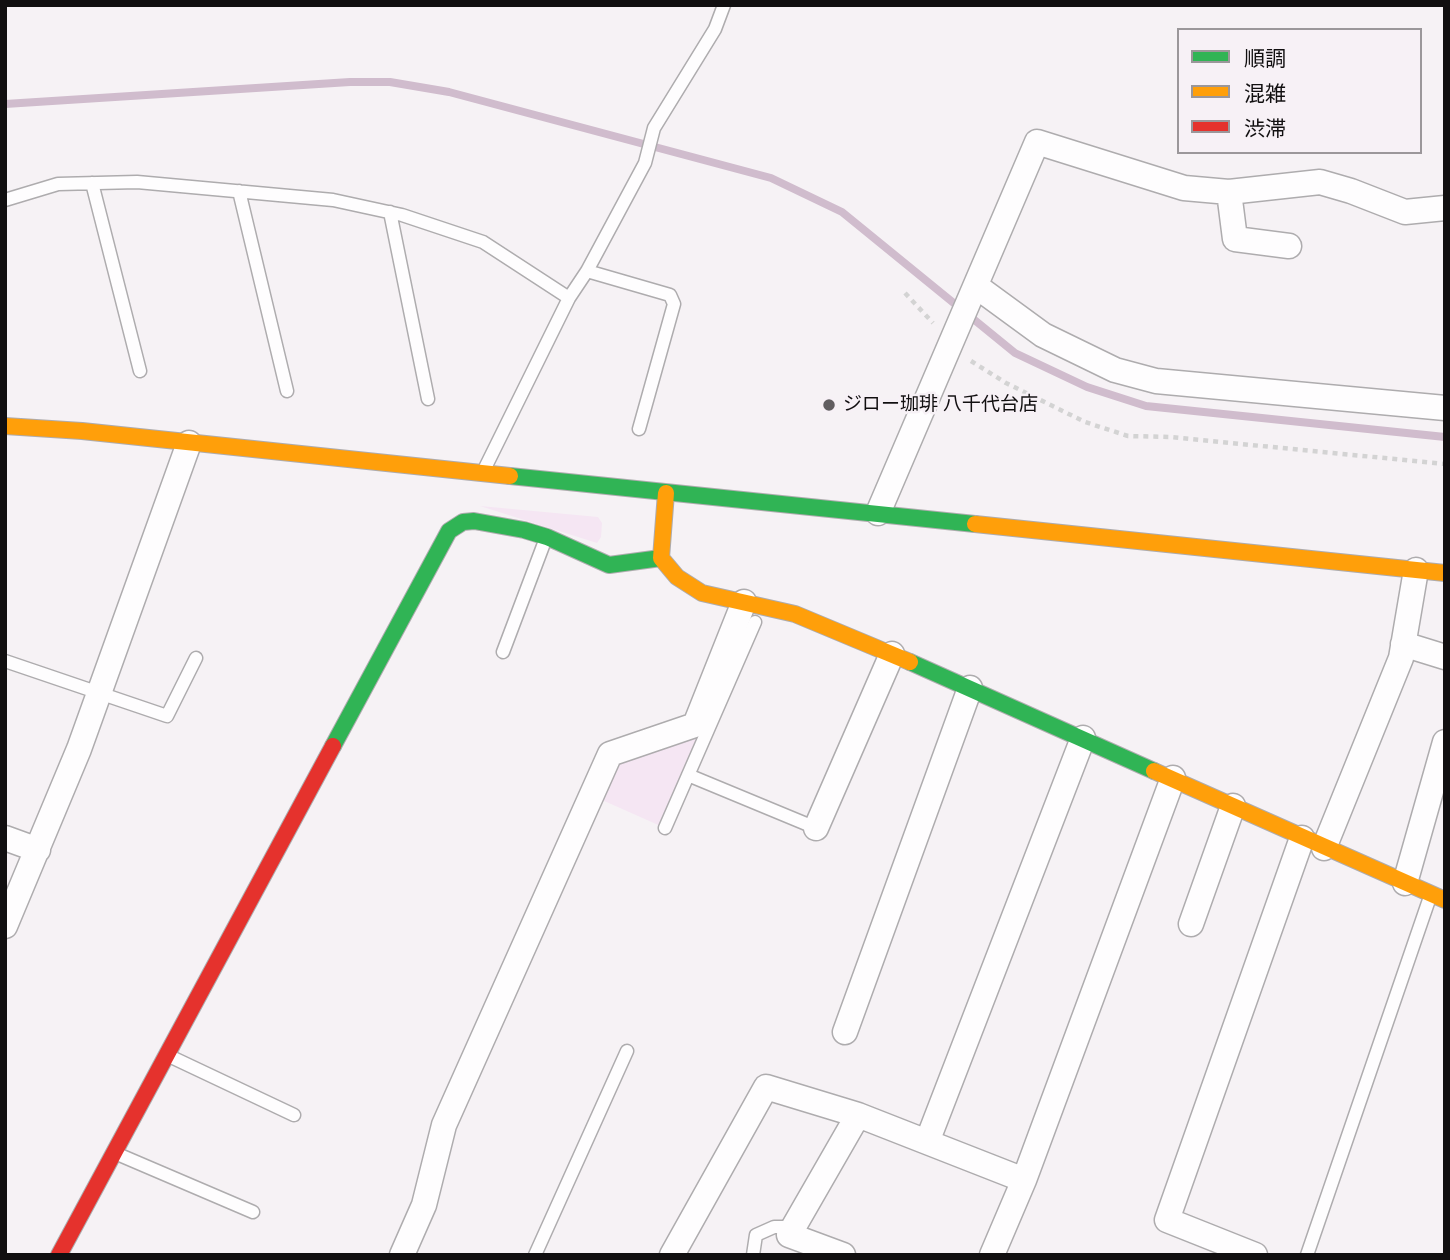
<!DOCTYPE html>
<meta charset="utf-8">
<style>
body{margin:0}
#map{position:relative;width:1450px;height:1260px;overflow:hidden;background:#f6f2f5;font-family:"Noto Serif","Noto Sans JP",serif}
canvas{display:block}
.frame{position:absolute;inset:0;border:7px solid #110f10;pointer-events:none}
.legend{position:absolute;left:1177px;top:28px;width:245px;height:126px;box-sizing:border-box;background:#f7f1f6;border:2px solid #9b979a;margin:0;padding:9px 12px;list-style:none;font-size:21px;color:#110f10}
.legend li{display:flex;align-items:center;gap:14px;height:35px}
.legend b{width:35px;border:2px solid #9b979a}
</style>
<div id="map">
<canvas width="1450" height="1260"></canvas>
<div class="frame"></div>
<ul class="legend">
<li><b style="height:9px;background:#30b455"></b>順調</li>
<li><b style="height:9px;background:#ff9f0a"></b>混雑</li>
<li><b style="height:9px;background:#e5322d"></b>渋滞</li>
</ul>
</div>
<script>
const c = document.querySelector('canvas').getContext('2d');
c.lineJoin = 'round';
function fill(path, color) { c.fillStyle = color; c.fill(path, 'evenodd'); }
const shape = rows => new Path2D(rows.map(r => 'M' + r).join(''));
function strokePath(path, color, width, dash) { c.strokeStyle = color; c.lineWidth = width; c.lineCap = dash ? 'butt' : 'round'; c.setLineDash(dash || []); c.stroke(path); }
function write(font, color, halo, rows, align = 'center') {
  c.font = font + ' "Noto Serif","Noto Sans JP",serif'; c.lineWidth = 5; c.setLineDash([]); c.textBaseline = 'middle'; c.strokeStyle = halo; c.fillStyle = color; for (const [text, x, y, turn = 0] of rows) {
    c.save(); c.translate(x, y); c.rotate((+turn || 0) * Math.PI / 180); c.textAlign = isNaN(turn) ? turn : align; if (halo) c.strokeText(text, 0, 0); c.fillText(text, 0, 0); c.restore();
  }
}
const green = shape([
 [480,506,598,517,602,523,601,537,597,543],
 [707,733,665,828,602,800,620,762]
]);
const stream = shape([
 [5,104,350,82,390,82,449,92,771,178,842,212,1015,353,1087,387,1146,406,1445,437]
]);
const path = shape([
 [905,293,933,323],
 [971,361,1006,383,1085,422,1128,436,1170,437,1445,464]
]);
const lane = shape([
 [92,183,140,371],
 [239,191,287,391],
 [5,200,58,184,137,182,333,200,402,215,483,242,569,298],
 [390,212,428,399],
 [587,271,670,295,674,304,639,429],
 [484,470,569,298,587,271,645,163,654,128,715,29,724,5],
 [503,652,546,538],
 [5,661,167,716,196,658],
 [688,775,816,828],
 [665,828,755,622],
 [167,1055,294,1115],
 [115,1153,253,1212],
 [535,1255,627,1051],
 [753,1255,756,1235,774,1227,793,1227],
 [1307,1255,1431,894]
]);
const street = shape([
 [1229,192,1235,239,1289,246],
 [976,286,1043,335,1115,370,1156,381,1445,408],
 [878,513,1037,142,1184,188,1229,192,1320,182,1351,191,1405,212,1445,208],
 [1403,644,1445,657],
 [816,828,892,654],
 [5,838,38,850],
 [1324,848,1401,658,1416,570],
 [1405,883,1445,742],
 [1191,924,1233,806],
 [5,926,79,749,189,443],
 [845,1032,970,688],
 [927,1142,1083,738],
 [402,1255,424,1205,444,1125,610,754,695,725,744,602],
 [672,1255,766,1087,858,1115],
 [843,1255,789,1235,858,1115,1024,1180],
 [992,1255,1024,1180,1173,778],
 [1255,1255,1167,1220,1302,838]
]);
const fast = shape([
 [510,476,975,524],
 [910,662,1154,771],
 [333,746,449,531,463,522,474,521,524,530,547,537,609,565,661,558]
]);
const slow = shape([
 [5,426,82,431,510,476],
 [666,493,661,558,677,577,702,593,795,614,910,662],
 [975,524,1445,573],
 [1154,771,1445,900]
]);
const jam = shape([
 [59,1255,333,746]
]);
const markers = [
 [829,405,7,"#615e60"]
];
const poiNames = [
 ["ジロー珈琲 八千代台店",843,405]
];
fill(green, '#f5e6f3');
strokePath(stream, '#d0bccd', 8);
strokePath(lane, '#aeacae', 15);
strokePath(street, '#aeacae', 27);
strokePath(fast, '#aeacae', 18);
strokePath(slow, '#aeacae', 18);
strokePath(jam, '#aeacae', 18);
strokePath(path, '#d3d3d3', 4.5, [5, 5]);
strokePath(lane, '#fefdfe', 12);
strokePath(street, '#fefdfe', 24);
strokePath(fast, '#30b455', 16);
strokePath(slow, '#ff9f0a', 16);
strokePath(jam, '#e5322d', 16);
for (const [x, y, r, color] of markers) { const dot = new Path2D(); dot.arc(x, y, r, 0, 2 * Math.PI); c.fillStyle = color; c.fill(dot); strokePath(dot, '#f7f1f6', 2.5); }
write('19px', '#110f10', '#f7f1f6', poiNames, 'left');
</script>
